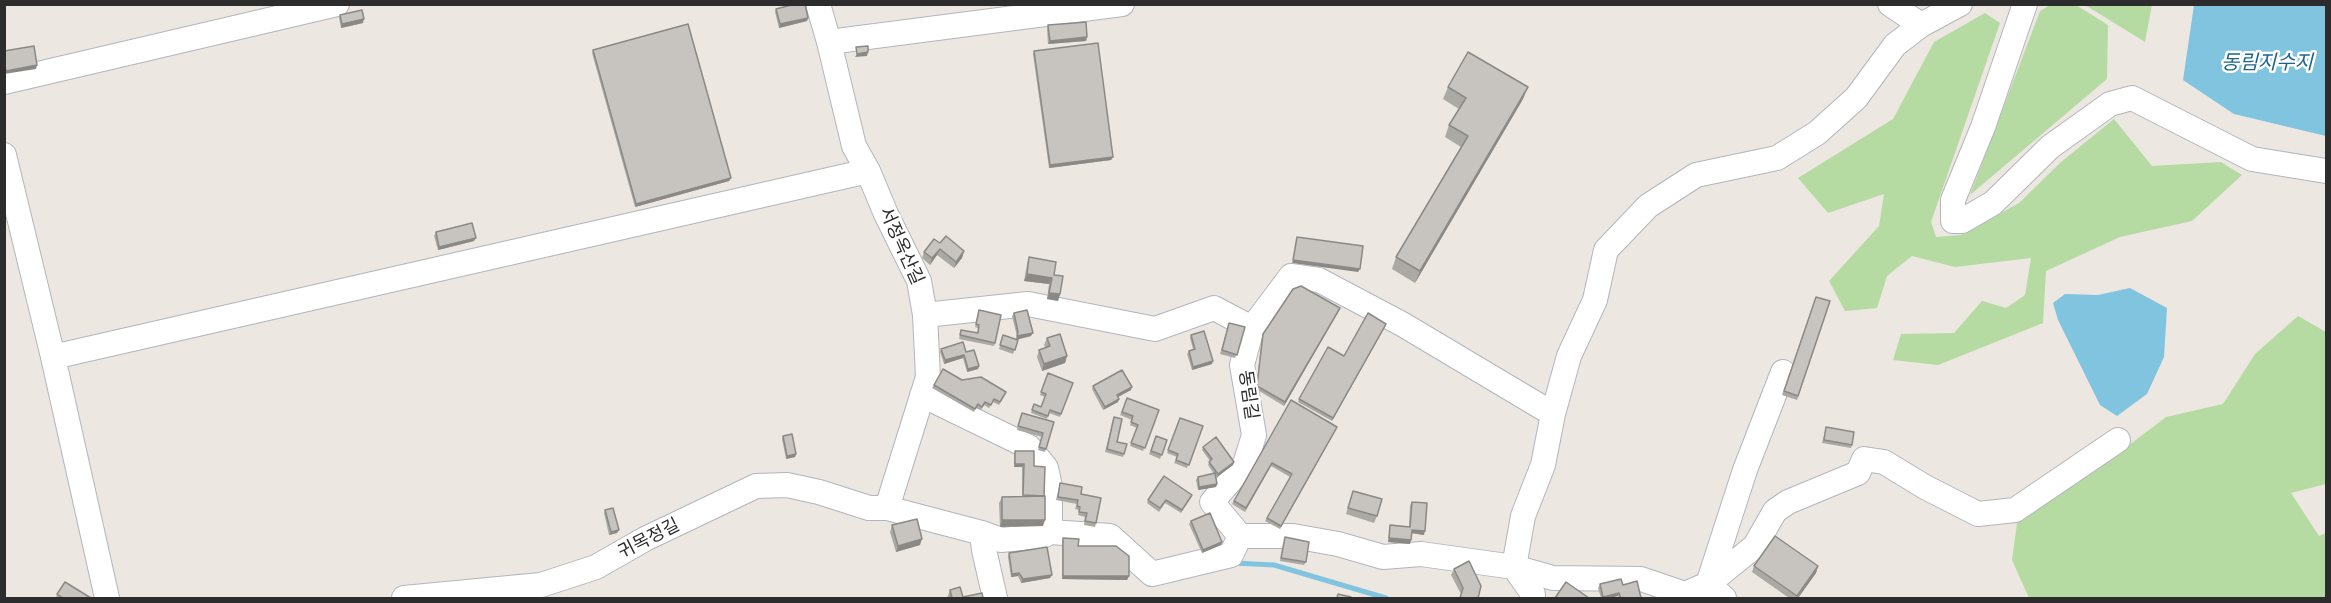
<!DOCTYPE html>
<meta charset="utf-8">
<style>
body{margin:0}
#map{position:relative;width:2331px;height:603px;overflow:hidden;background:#ece7e0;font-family:"Noto Sans",sans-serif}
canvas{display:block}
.frame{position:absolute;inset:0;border:6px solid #2c2c2c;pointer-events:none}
</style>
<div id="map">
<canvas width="2331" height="603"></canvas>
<div class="frame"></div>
</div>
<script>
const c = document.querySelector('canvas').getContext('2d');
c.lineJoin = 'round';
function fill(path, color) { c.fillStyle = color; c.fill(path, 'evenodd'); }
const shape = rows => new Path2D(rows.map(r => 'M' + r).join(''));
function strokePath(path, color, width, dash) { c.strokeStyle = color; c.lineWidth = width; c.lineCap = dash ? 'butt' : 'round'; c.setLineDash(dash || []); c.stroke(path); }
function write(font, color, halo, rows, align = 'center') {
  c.font = font + ' "Noto Sans","Noto Sans KR",sans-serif'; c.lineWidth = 5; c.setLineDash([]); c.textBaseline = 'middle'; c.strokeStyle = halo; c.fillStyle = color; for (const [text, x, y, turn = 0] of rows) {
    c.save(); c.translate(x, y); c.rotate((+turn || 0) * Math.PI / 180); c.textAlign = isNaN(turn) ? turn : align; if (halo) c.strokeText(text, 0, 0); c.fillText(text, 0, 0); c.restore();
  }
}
const green = shape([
 [2050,5,2076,5,2108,25,2107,79,1970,195,2040,11],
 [2085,5,2152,5,2145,42],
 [1985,13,2000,23,1931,222,1936,237,1961,235,2019,203,2061,162,2114,119,2152,166,2221,162,2242,175,2192,221,2120,237,2046,271,2043,323,1938,365,1893,360,1901,334,1954,333,1982,301,2006,308,2025,295,2031,258,1955,267,1912,256,1887,276,1877,308,1845,311,1829,281,1879,226,1884,194,1828,213,1798,178,1893,119,1934,42],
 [2298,316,2326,332,2326,484,2291,493,2319,536,2326,533,2326,598,2029,598,2012,560,2018,516,2095,471,2166,417,2223,404,2255,354]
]);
const water = shape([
 [2194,5,2326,5,2326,136,2234,114,2183,80],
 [2130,288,2167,308,2164,357,2147,394,2117,416,2100,405,2058,320,2053,303,2065,294,2098,295]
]);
const stream = shape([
 [1234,563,1274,565,1386,598]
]);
const minor = shape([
 [818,4,829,42,854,146,868,171,886,214,919,281,925,315,928,377,887,508,982,533,984,550,995,598],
 [1890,4,1921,25],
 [1960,4,1921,25,1895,45,1856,98,1817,133,1777,158,1696,175,1648,206,1606,250,1595,300,1569,356,1553,414,1543,465,1523,516,1514,567,1553,578,1641,579,1685,594,1708,584,1755,546,1775,511,1788,502,1858,473,1864,459,1884,462,1925,487,1978,514,2015,510,2118,440],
 [2025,4,1983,127,1953,200,1953,221,1962,221,1993,203,2050,147,2110,104,2132,98,2252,159,2326,171],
 [829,42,1122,4],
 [4,82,337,4],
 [4,155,53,357,107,598],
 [925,315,1028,304,1155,329,1214,308,1252,328,1242,365,1254,435,1245,464,1212,502,1240,536,1293,536,1338,544,1383,557,1421,554,1514,567,1533,594,1533,598],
 [1252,328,1291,276,1319,280,1402,324,1553,414],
 [53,357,868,171],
 [922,395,1029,447,1046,468,1050,486,1050,532,1110,536,1152,574,1231,555,1240,536],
 [982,533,1001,540,1043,536,1050,532],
 [404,598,541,585,596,567,645,539,756,486,787,485,819,492,869,508,887,508],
 [1724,598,1708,584,1745,470,1783,372]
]);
const wall = shape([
 [776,9,808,18,807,21,779,28,775,12],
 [340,15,363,23,341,28,339,18],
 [1048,25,1087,37,1086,41,1048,44,1047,29],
 [593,50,731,178,729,181,635,207,592,53],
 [1034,51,1113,157,1111,160,1049,168,1033,54],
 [1448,87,1523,99,1415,283,1392,269,1396,257,1461,147,1445,137,1449,125,1459,109,1443,99],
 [436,232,474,241,438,250,434,236],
 [940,243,964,251,962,258,954,268,937,255,930,265,922,258,924,252],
 [1029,257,1054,275,1060,294,1058,301,1047,299,1049,284,1024,281,1027,264],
 [1816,297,1830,301,1797,400,1782,395],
 [979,310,995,343,994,346,959,339,961,330,977,333,978,328,975,327],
 [1338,312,1284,406,1256,389,1262,337,1263,334],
 [1014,313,1031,336,1016,339,1018,340,1013,354,999,349,1003,335,1016,339,1017,336,1012,316],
 [1229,323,1245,327,1235,358,1220,354],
 [1385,327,1332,421,1298,402,1299,399],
 [1191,335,1212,364,1192,370,1187,354,1189,351,1193,349,1190,338],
 [1047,338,1067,356,1065,363,1042,371,1037,357,1039,350,1046,348,1044,345],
 [941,349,966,352,979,366,978,369,967,372,963,358,944,364,940,352],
 [1048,373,1073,383,1060,417,1049,413,1047,419,1031,413,1034,404,1041,407,1045,397,1040,395],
 [962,380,1004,395,999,405,993,402,989,408,984,405,981,410,976,408,974,412,932,388,934,385],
 [1093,386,1131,390,1118,397,1118,402,1103,410,1092,389],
 [1127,398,1159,410,1143,451,1130,446,1137,428,1130,425,1132,420,1120,415],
 [1291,400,1337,427,1280,529,1265,521,1290,477,1271,466,1245,512,1232,504],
 [1022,413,1054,422,1045,452,1038,450,1042,437,1017,430],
 [1180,418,1203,426,1187,468,1174,463,1177,457,1167,453],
 [1113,420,1117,442,1127,444,1123,457,1105,452],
 [1826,427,1852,445,1851,448,1822,443],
 [783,436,796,454,795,457,786,459,782,439],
 [1156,436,1167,440,1160,459,1149,454],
 [1203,447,1234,462,1233,465,1217,477,1216,476,1217,484,1216,487,1198,490,1196,480,1198,477,1214,474,1208,465,1210,461,1202,450],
 [1015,451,1034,466,1043,526,1000,527,999,503,1002,497,1022,496,1022,467,1014,467,1014,454],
 [1060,483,1081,494,1096,523,1095,527,1084,525,1085,517,1078,515,1079,510,1075,509,1077,504,1056,500],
 [1353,491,1377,516,1374,523,1346,514],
 [1192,495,1181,513,1165,503,1159,512,1147,503,1148,500],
 [1412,502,1424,535,1412,533,1410,544,1388,542,1390,525,1409,527,1410,505],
 [605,510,617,533,609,535,604,513],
 [1191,521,1222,542,1221,545,1202,553,1189,524],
 [892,525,920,545,896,552,890,532],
 [1285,537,1306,562,1304,565,1280,561],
 [1063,538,1078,546,1129,576,1127,580,1062,579,1062,542],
 [1009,553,1050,578,1021,583,1018,576,1011,577,1008,557],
 [1754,566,1818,566,1816,573,1798,598,1789,598,1752,572],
 [1454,569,1478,598,1459,598,1461,594,1451,575],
 [1600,584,1623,585,1641,598,1619,598,1618,596,1609,598,1601,598,1598,588],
 [950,590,963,597,983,598,947,598],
 [57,594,91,598,56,598]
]);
const shadedWall = shape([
 [808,18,807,21,779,28,780,24],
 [364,19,363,23,341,28,342,24],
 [1087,37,1086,41,1048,44,1050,41],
 [868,52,867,56,855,57,857,54],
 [37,65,36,69,4,74,6,71],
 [1528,87,1523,99,1415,283,1420,271],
 [1113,157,1111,160,1049,168,1050,165],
 [731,178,729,181,635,207,636,204],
 [476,238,474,241,438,250,439,247],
 [940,249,937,255,930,265,932,258],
 [964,251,962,258,954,268,956,262],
 [1293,260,1360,269,1358,272,1292,263],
 [1027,274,1052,278,1049,284,1024,281],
 [1049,293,1060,294,1058,301,1047,299],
 [1340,308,1338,312,1284,406,1285,402],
 [1386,324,1385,327,1332,421,1333,418],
 [1033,333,1031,336,1016,340,1017,336],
 [964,355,963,358,944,364,945,360],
 [1067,356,1065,363,1042,371,1044,364],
 [1213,361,1212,364,1192,370,1193,367],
 [979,366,978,369,967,372,968,369],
 [1132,387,1131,390,1116,398,1117,395],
 [1119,399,1118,402,1103,410,1105,407],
 [1337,427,1336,430,1280,529,1281,526],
 [796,454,795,457,786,459,787,456],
 [1234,462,1233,465,1217,477,1218,474],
 [1015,464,1024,464,1022,467,1014,467],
 [1217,484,1216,487,1198,490,1199,487],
 [1002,520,1045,520,1043,526,1000,527],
 [619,530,617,533,609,535,611,532],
 [1412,530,1425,531,1424,535,1411,533],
 [1389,538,1411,540,1410,544,1388,542],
 [922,539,920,545,896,552,898,546],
 [1222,542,1221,545,1202,553,1203,550],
 [1818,566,1816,573,1798,598,1797,598],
 [1019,573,1018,576,1011,577,1012,574],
 [1052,575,1050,578,1021,583,1023,579],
 [1063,576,1129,576,1127,580,1062,579],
 [1619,593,1618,596,1609,598,1602,598,1603,597]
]);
const building = shape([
 [795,4,805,4,808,18,780,24,776,9,795,4],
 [362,10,364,19,342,24,340,15,362,10],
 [1086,22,1087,37,1050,41,1048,25,1086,22],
 [688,24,731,178,636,204,593,50,688,24],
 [1098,43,1113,157,1050,165,1034,51,1098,43],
 [34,46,37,65,6,71,4,64,4,51,34,46],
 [868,46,868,52,857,54,856,47,868,46],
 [1468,52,1528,87,1420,271,1396,257,1468,136,1449,125,1466,98,1448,87,1468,52],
 [472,223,476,238,439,247,436,232,472,223],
 [946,236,964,251,956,262,940,249,932,258,924,252,934,239,940,243,946,236],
 [1297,237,1363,246,1360,269,1293,260,1297,237],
 [1029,257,1056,262,1054,275,1063,276,1060,294,1049,293,1052,278,1027,274,1029,257],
 [1301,286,1340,308,1285,402,1257,386,1263,334,1293,289,1301,286],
 [1816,297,1830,301,1798,396,1784,391,1816,297],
 [979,310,1001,315,995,343,960,335,961,330,978,333,979,325,976,324,979,310],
 [1027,310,1033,333,1017,336,1018,332,1014,313,1027,310],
 [1368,313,1386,324,1333,418,1299,399,1328,347,1344,356,1368,313],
 [1229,323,1245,327,1237,355,1222,350,1229,323],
 [1204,331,1213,361,1193,367,1189,351,1195,349,1191,335,1204,331],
 [1060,334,1067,356,1044,364,1039,350,1050,346,1047,338,1060,334],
 [1003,335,1018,340,1015,350,1000,345,1003,335],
 [963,342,966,352,974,350,979,366,968,369,964,355,945,360,941,349,963,342],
 [943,369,962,380,981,377,1006,392,1000,402,994,399,991,405,985,402,982,407,978,404,975,409,934,385,943,369],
 [1122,370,1132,387,1117,395,1119,399,1105,407,1093,386,1122,370],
 [1048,373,1073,383,1061,414,1050,410,1048,416,1032,410,1034,404,1041,407,1046,394,1041,392,1048,373],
 [1127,398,1159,410,1145,448,1131,443,1138,425,1131,422,1133,416,1122,412,1127,398],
 [1291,400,1337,427,1281,526,1267,518,1292,474,1272,463,1246,508,1234,501,1291,400],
 [1022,413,1054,422,1046,449,1039,447,1043,433,1018,426,1022,413],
 [1114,417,1122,419,1117,442,1127,444,1124,454,1107,449,1114,417],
 [1180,418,1203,426,1189,465,1176,460,1178,454,1168,450,1180,418],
 [1826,427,1854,432,1852,445,1824,440,1826,427],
 [792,434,796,454,787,456,783,436,792,434],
 [1156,436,1167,440,1162,455,1151,451,1156,436],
 [1216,437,1234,462,1218,474,1209,462,1212,459,1203,447,1216,437],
 [1015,451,1034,451,1034,466,1045,467,1044,496,1023,495,1024,464,1015,464,1015,451],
 [1215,473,1217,484,1199,487,1198,477,1215,473],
 [1164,476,1192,495,1182,510,1166,500,1160,508,1148,500,1164,476],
 [1060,483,1082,487,1081,494,1101,498,1096,523,1085,521,1087,513,1079,512,1080,507,1077,506,1078,500,1058,497,1060,483],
 [1353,491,1382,499,1377,516,1348,508,1353,491],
 [1045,496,1045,520,1002,520,1002,497,1045,496],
 [1412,502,1427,503,1425,531,1412,530,1411,540,1389,538,1390,525,1410,527,1412,502],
 [613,508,619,530,611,532,605,510,613,508],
 [1210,513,1222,542,1203,550,1191,521,1210,513],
 [917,519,922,539,898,546,892,525,917,519],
 [1775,536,1818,566,1797,596,1754,566,1775,536],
 [1285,537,1309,542,1306,562,1281,558,1285,537],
 [1063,538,1079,539,1078,546,1116,546,1129,556,1129,576,1063,576,1063,538],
 [1047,547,1052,575,1023,579,1019,573,1012,574,1009,553,1047,547],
 [1469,561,1481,586,1478,598,1460,598,1463,588,1454,569,1469,561],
 [1621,579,1623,585,1637,581,1641,598,1621,598,1619,593,1603,597,1600,584,1621,579],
 [65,582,91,598,63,598,57,594,65,582],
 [1566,582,1589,598,1555,598,1566,582],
 [960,587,963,597,982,593,983,598,952,598,950,590,960,587],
 [1338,594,1351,597,1351,598,1337,598,1338,594]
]);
const streetNames = [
 ["서정옥산길",901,246,66],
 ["동림길",1248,395,82],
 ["귀목정길",649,539,-27]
];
const waterNames = [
 ["동림지수지",2267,63]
];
fill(green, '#b5dba3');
fill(water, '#80c4e0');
strokePath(stream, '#80c4e0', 5);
strokePath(minor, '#b3b5be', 26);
strokePath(minor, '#fff', 24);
fill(wall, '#aba9a4');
fill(shadedWall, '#8b8986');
fill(building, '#c7c4bf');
strokePath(building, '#8b8986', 1.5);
write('18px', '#2c2c2c', '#fff', streetNames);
write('italic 20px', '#1e648d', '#fff', waterNames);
</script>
